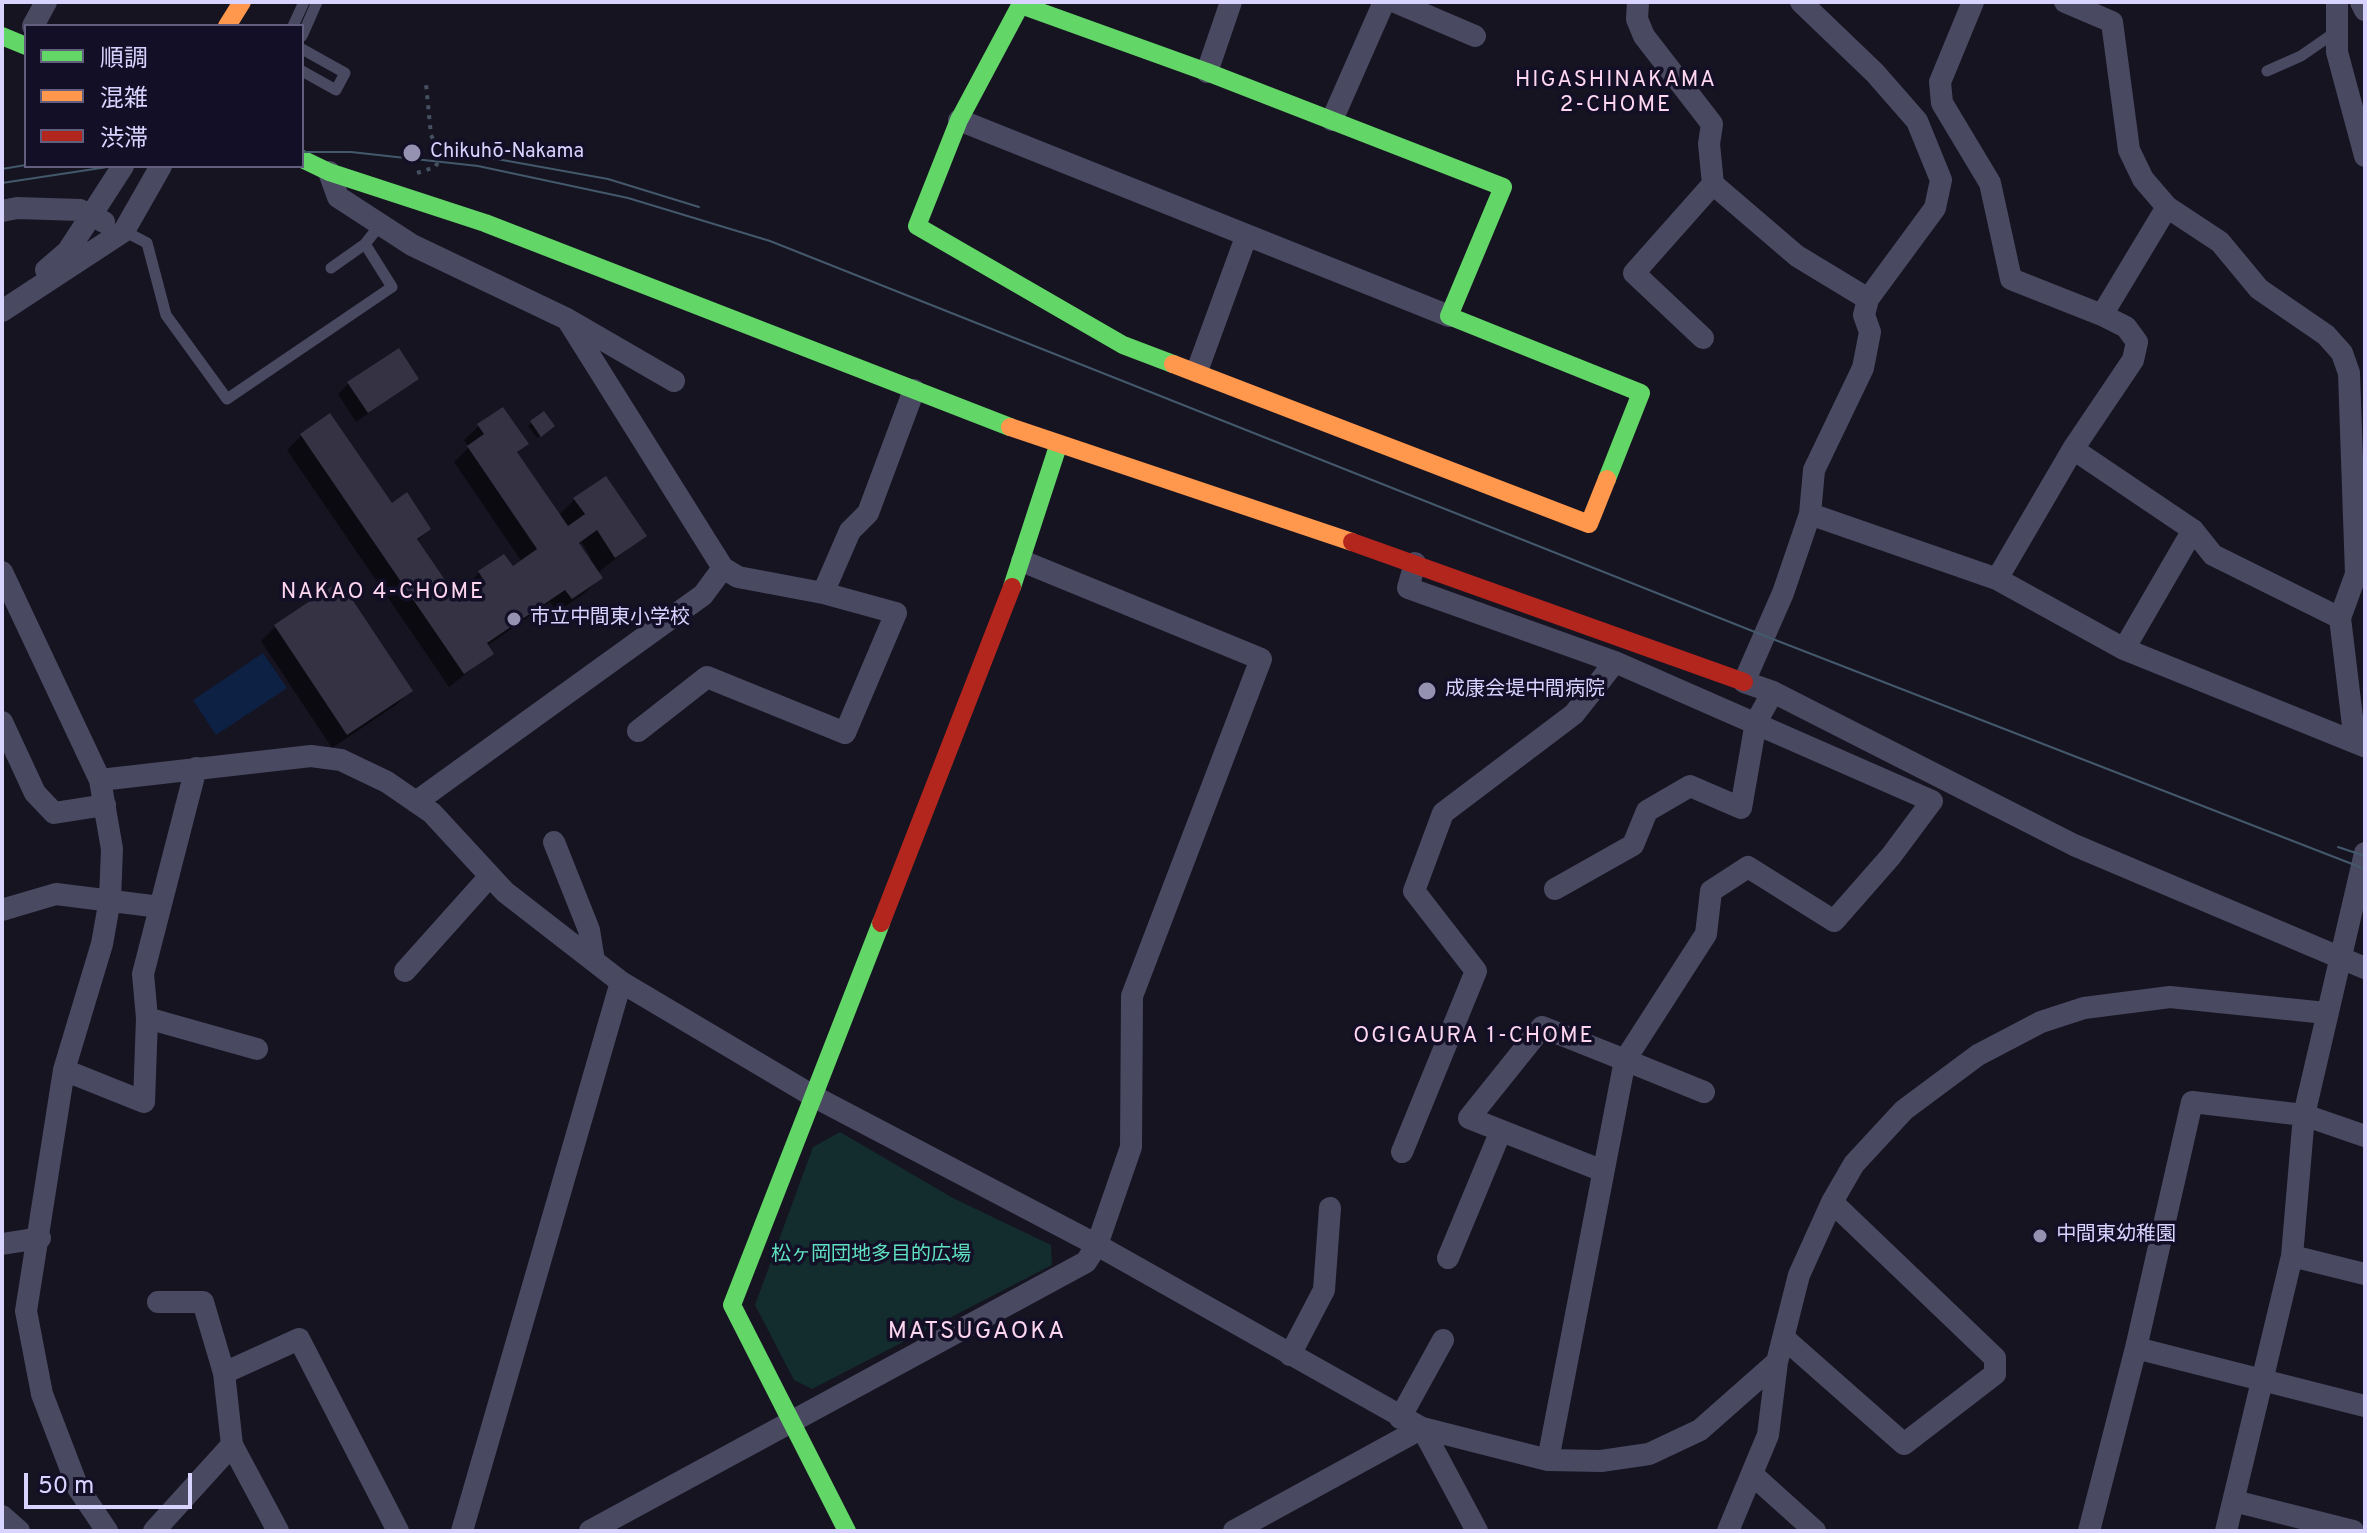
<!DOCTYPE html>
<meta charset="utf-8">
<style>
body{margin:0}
#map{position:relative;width:2367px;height:1533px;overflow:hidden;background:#161421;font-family:Overpass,"Noto Sans JP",sans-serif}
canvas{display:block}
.frame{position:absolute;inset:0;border:4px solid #d9d4ff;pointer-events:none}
.legend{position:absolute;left:24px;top:24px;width:280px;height:144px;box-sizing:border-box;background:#130f26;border:2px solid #625e7d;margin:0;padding:10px 14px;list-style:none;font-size:24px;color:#d9d4ff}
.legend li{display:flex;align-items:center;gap:16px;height:40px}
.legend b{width:40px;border:2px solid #625e7d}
.scale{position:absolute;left:24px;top:1473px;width:168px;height:36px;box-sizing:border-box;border:4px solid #d9d4ff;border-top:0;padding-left:10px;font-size:24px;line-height:28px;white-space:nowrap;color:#d9d4ff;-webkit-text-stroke:6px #130f26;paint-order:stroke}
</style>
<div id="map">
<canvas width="2367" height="1533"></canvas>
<div class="frame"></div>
<ul class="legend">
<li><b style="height:10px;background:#63d668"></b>順調</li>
<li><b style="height:10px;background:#ff974d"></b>混雑</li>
<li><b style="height:10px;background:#b3261e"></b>渋滞</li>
</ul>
<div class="scale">50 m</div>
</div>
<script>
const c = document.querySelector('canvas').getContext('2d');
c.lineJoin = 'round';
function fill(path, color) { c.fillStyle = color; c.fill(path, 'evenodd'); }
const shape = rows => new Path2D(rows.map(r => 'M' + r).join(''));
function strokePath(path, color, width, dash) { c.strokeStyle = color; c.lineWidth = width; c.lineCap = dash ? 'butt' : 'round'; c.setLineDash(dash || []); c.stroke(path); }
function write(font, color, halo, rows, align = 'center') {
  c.font = font + ' Overpass,"Noto Sans JP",sans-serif'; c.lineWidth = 7; c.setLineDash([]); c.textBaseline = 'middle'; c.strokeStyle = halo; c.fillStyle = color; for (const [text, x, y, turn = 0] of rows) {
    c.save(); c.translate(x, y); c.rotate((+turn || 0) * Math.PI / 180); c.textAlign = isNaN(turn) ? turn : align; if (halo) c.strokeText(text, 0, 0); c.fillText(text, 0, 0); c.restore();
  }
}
const green = shape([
 [840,1132,953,1198,1051,1245,1052,1265,812,1389,794,1380,755,1305,813,1147]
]);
const water = shape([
 [263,653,287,688,216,735,193,700]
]);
const shadow = shape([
 [417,379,356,422,338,394,349,383],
 [544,414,550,429,537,438,528,426],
 [479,426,526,444,516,454,559,515,575,499,645,536,597,573,600,578,586,592,557,612,550,602,487,646,492,653,449,687,287,450,301,436,391,505,429,529,416,542,459,605,471,596,465,587,479,573,512,569,522,562,454,462,469,447,464,440],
 [582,543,591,558,588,560,578,545],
 [275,627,410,691,396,705,332,748,261,641]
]);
const building = shape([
 [399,348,419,379,368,413,347,382],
 [503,407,529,444,517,452,568,526,585,514,573,498,606,476,647,536,615,558,597,530,579,543,603,578,572,599,565,590,487,643,494,654,464,674,300,434,330,413,392,503,407,492,431,529,417,539,460,602,486,584,478,571,504,554,513,566,537,549,467,446,484,434,477,424],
 [544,411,555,426,541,437,530,421],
 [340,581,413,691,347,735,274,625]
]);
const path = shape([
 [417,173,435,167,439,161,439,151,431,135,426,84]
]);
const lane = shape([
 [293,26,304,2],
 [302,36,317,2],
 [302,49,345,73,336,90,302,71],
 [2267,71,2301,56,2337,31],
 [124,231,147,243,166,315,227,399,392,287,365,244],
 [331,268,365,244,380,225]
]);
const street = shape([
 [1395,2,1475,36],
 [1638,2,1637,19,1644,36,1712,124,1709,144,1713,184,1797,256,1868,299],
 [1801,2,1875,73,1917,121,1941,180,1935,208,1868,299,1864,315,1870,332,1863,368,1814,470,1810,514,1783,593,1744,682,1773,692,2074,845,2365,968],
 [1973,2,1940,82,1942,103,1990,183,2011,279,2102,315,2167,207],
 [2065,2,2112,22,2129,150,2143,179,2167,207,2220,242,2259,289,2326,335,2342,353,2349,373,2356,574,2340,618,2355,742],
 [2337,2,2337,52,2365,156],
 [2361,2,2365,10],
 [33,26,46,2],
 [1207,72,1231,2],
 [959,120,1449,316],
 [1332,120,1384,2],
 [329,172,338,197,412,245,567,319,674,381],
 [2,211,17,208,80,210,104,222],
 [46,270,68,251,123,166],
 [2,311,124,231,161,166],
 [2102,315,2126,327,2137,342,2133,360,2073,449,2193,530,2213,555,2340,618],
 [567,319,723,568,738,577,823,593,896,613,845,733,707,677,638,731],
 [1703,338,1634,273,1713,184],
 [1197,371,1246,237],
 [1810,514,1997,579,2124,649,2364,746],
 [1415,563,1408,588,1615,662,1932,801,1891,856,1834,921,1748,867,1711,891,1706,934,1625,1060,1704,1092],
 [2,572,100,780,112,849,110,899,102,944,64,1070,26,1311,42,1394,78,1488,107,1531],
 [1997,579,2073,449],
 [823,593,850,531,868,513,914,390],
 [2124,649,2193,530],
 [2,722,35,793,54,813,105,805],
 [100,780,311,756,341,760,387,782,432,813,505,892,621,982,813,1096,1097,1245,1422,1428,1548,1460,1601,1461,1649,1454,1700,1430,1777,1362],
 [416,802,703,595,723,568],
 [554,842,589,930,594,961],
 [1555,889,1633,845,1647,811,1690,786,1741,808,1756,722,1773,692],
 [2,910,56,894,160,907],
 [405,971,490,876],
 [147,1018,257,1049],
 [64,1070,144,1102,147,1018,143,974,196,768],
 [1402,1152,1476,971,1414,891,1443,813,1574,714,1615,662],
 [2,1244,40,1238],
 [2292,1256,2365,1274],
 [1448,1258,1500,1133],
 [158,1302,203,1302,224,1373],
 [1785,1339,1904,1444,1995,1374,1995,1358,1832,1202],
 [2136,1348,2365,1406],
 [1290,1355,1324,1290,1330,1208],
 [1400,1418,1443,1340],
 [1422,1428,1477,1531],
 [1548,1460,1625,1060,1542,1027,1469,1118,1603,1171],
 [1754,1476,1815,1531],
 [2234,1501,2353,1531],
 [2,1516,19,1531],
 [154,1531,232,1445],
 [278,1531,232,1445,224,1373,299,1339,398,1531],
 [462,1531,621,982],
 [590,1531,1086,1262,1097,1245,1131,1147,1132,996,1261,659,1022,561],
 [1234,1531,1422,1428],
 [1728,1531,1768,1435,1777,1362,1799,1275,1832,1202,1854,1164,1904,1110,1978,1055,2041,1022,2084,1008,2170,997,2326,1013],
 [2089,1531,2136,1348,2192,1102,2304,1115,2365,1136],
 [2226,1531,2292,1256,2304,1115,2365,853]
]);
const fast = shape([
 [1022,2,959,120,917,226,1123,345,1173,364],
 [1021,5,1207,72,1503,187,1449,316,1641,393,1607,479],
 [2,36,26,46],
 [302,159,329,172,485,223,1010,427],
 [1012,587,1058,446],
 [847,1531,732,1305,881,923]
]);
const slow = shape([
 [227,26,242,2],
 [1173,364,1589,524,1607,479],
 [1010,427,1352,542]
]);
const jam = shape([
 [1352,542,1744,682],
 [881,923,1012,587]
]);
const tram = shape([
 [302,152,351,152,478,166,628,198,770,241,1765,636,2365,869],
 [469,154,608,179,699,207],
 [2,169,26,165],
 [2,183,114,166],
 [2338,847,2365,856]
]);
const markers = [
 [412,153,10,"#9591b1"],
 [514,619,8,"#9591b1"],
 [1427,691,10,"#9591b1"],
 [2040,1236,8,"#9591b1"]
];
const poiNames = [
 ["Chikuhō-Nakama",430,153],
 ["市立中間東小学校",530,619],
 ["成康会堤中間病院",1445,691],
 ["中間東幼稚園",2056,1236]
];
const parkNames = [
 ["松ヶ岡団地多目的広場",871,1256]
];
const neighbourhoodNames = [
 ["HIGASHINAKAMA",1616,82],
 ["2-CHOME",1616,107],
 ["NAKAO 4-CHOME",383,594],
 ["OGIGAURA 1-CHOME",1474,1038]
];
const quarterNames = [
 ["MATSUGAOKA",977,1333]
];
fill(green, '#132c2d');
fill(water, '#0d2144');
fill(shadow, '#0007');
fill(building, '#343243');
strokePath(path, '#44505f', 4, [4, 6]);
strokePath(lane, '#4a4962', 11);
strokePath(street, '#4a4962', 22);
strokePath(fast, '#63d668', 18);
strokePath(slow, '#ff974d', 18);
strokePath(jam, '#b3261e', 18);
strokePath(tram, '#43596b', 2);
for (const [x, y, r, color] of markers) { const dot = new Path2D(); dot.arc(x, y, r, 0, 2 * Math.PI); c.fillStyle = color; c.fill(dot); strokePath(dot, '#130f26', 3); }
write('20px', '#d9d4ff', '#130f26', poiNames, 'left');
write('20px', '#5fe0c0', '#130f26', parkNames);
c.letterSpacing = '2px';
write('22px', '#ffd6f0', '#130f26', neighbourhoodNames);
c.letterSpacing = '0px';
c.letterSpacing = '2px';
write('24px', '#ffd6f0', '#130f26', quarterNames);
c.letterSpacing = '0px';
</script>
